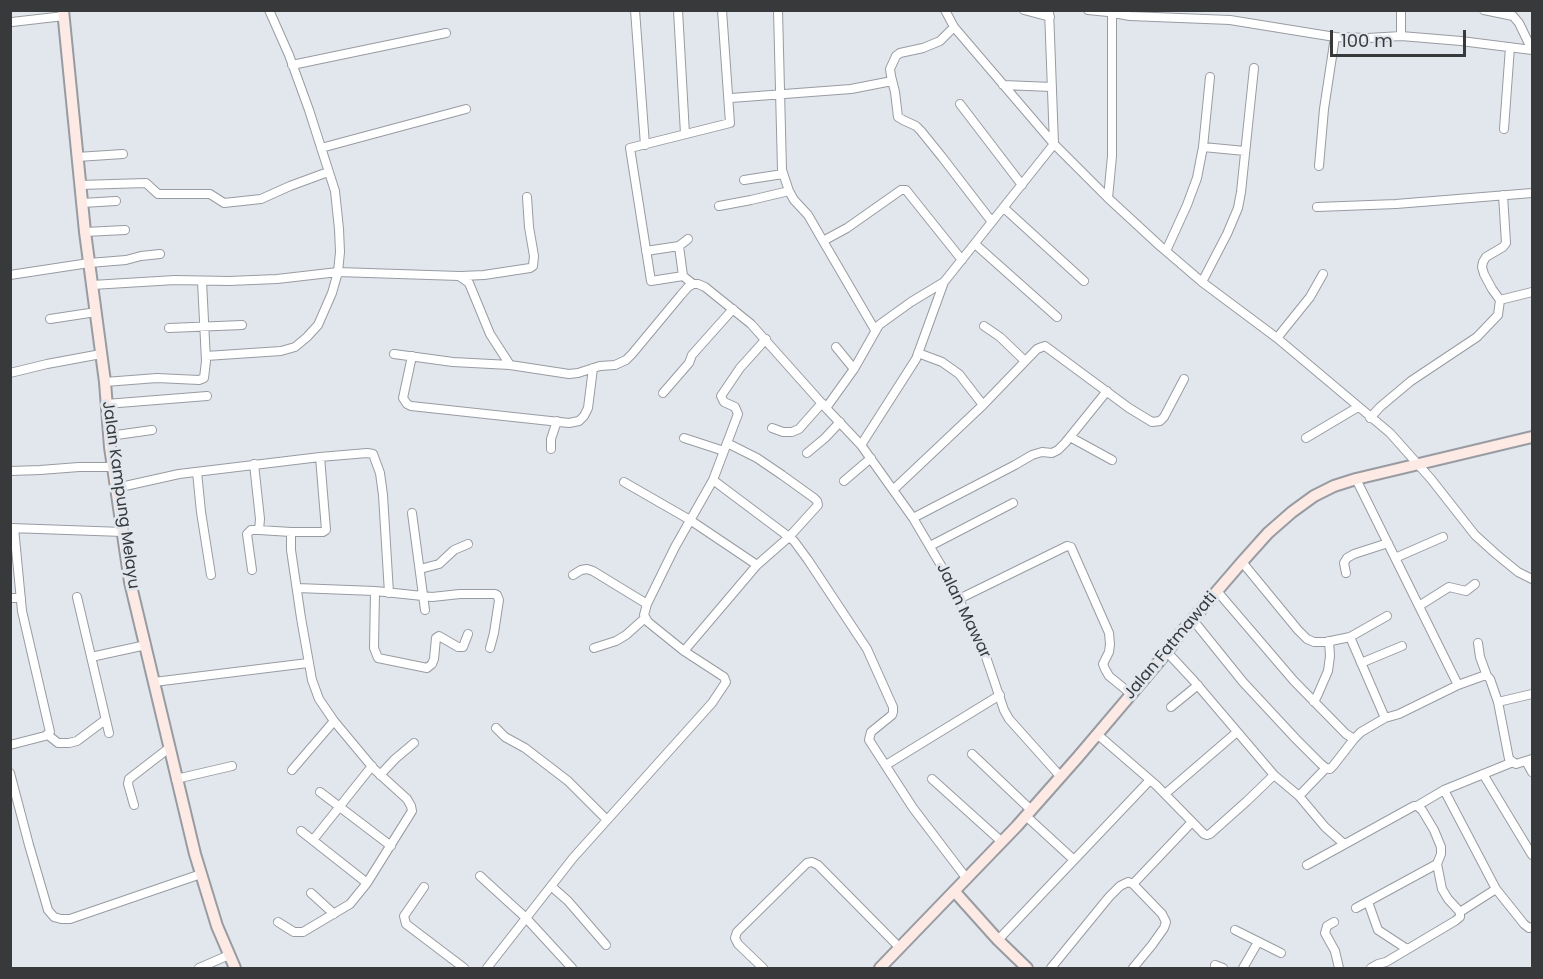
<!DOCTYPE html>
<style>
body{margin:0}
#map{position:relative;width:1543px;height:979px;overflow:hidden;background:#e2e6ed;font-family:Poppins,sans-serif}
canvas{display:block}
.frame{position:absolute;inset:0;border:12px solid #37393b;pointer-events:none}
.scale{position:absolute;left:1330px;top:30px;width:136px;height:27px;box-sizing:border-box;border:3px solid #37393b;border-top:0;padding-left:8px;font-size:18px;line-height:21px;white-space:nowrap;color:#37393b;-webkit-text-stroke:4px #e2e6ed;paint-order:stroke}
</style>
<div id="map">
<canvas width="1543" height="979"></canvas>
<div class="frame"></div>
<div class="scale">100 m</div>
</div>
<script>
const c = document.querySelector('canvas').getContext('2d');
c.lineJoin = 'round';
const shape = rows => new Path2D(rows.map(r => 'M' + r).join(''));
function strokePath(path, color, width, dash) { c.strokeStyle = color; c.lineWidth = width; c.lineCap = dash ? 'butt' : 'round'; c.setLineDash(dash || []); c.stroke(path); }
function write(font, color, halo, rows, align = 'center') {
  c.font = font + ' Poppins,sans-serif'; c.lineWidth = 6; c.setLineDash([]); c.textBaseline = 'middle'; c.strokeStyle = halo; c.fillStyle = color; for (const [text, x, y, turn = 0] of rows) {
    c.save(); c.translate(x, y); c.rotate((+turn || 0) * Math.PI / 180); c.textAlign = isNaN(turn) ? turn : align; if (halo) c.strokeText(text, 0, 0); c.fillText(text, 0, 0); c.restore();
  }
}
const street = shape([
 [635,10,645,145],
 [678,10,685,134],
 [722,10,730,123,630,148,651,281,683,276,693,284,698,284,705,287,751,324,826,408],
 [778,10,782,170,789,191,794,200,808,215,823,241],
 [945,10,954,27,1054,144,1108,198,1160,246,1202,282,1277,338,1390,433,1431,479,1475,535,1496,554,1518,572,1532,579],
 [1024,10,1050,17],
 [1049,10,1054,144,944,282,911,302,879,325,854,369,826,408,861,445,913,518,949,579,985,654,1004,710,1009,719,1060,776],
 [1088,10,1108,12,1130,16,1230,20,1335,37,1368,38,1401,36,1461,41,1532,50],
 [1484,10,1513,16,1519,23,1532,50],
 [12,22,64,16],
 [954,27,940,41,923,48,900,53,896,56,890,69,891,76,895,92,898,117,903,120,916,126,921,131,942,157,992,222],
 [1401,36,1401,10],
 [292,65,446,33],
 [1003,85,1052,87],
 [731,98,851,89,892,81],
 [960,104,1022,185],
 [1504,129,1510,47],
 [1203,147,1245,151],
 [321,148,466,109],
 [77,157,123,154],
 [1319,166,1324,109,1335,37],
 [744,180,783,174],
 [80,185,146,183,158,194,210,194,224,203,261,199,290,186,328,172],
 [1108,198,1112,156,1112,13],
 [82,203,116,201],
 [719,206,751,200,789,191],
 [1317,207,1396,204,1532,193],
 [1004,208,1084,281],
 [85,232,125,230],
 [975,244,1057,317],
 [646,251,679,246],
 [1166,251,1187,205,1197,178,1203,147,1210,77],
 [10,275,89,263,126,260,141,256,160,254],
 [461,276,484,275,530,268,533,266,534,256,529,227,527,197],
 [683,276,679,246,688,239],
 [1202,282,1227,234,1238,208,1241,192,1254,68],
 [92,285,175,280,229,281,277,279,338,272,459,276,469,283,490,334,510,365],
 [1500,300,1492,289,1484,274,1482,267,1483,262,1486,257,1503,247,1506,243,1503,195],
 [50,319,96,312],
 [984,326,1000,337,1025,361],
 [169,328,242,325],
 [875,330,823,241,847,228,901,190,906,190,962,260],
 [1277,338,1310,297,1323,274],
 [836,347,854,369],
 [918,353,942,362,959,374,983,405],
 [394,354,453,362,510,365,569,374,578,373,600,366,615,365,626,360,632,354,681,295,688,287,693,284],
 [206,356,281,351,295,347,307,337,318,325,332,293,338,272,340,252,339,229,335,191,309,110,289,55,269,10],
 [412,356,403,398,407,404,411,406,569,423,579,421,584,416,588,408,593,368],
 [10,373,47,364,101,354],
 [105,382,157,378,199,380,204,378,206,361,202,281],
 [663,393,689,363,692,355,733,309],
 [106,404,207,396],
 [1370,418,1380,407,1411,381,1477,337,1498,315,1500,300,1532,292],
 [772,428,783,432,792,432,799,429,822,403],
 [109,436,152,430],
 [1070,437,1112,460],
 [684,438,724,451],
 [1306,438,1358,407],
 [861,445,916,359,944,282],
 [551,449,551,439,557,421],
 [807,453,825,438,840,422],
 [10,471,40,470,79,467,113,467],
 [197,472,201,512,211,575],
 [1356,479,1458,685],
 [713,480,789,537,818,505,817,501,814,498,782,475,757,458,727,443],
 [844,481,871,458],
 [624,482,690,520,757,565],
 [116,488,179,474,320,457,367,453,373,454,380,473,383,495,389,593],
 [893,490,983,405,1037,349,1042,347,1045,346,1129,408,1152,422,1160,421,1164,417,1184,379],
 [412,513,425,610],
 [913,518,1015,465,1032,455,1042,452,1052,453,1058,450,1065,443,1107,391],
 [11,528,123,532],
 [259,530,291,532],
 [930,546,1013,503],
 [1395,558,1443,537],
 [1242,562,1298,630,1307,639,1314,642,1326,642,1350,637,1387,616],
 [420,569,439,564,454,550,468,544],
 [252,570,247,534,251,530,259,530,260,519,254,464],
 [1346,573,1344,563,1347,558,1354,554,1388,543],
 [573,575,581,570,587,569,593,571,647,604],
 [297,588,375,591,432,597,460,594,495,594,497,595,499,600,494,633,490,648],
 [375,591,374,648,378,658,427,668,432,664,434,659,436,638,439,636,458,647,463,647,468,634],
 [1217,591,1294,681,1346,734,1354,739],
 [77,597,109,733],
 [10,598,21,598],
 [959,599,1067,546,1071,547,1109,633,1110,644,1109,652,1103,664,1105,669,1109,676,1131,694],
 [1419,606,1449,587,1466,591,1475,584],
 [1193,620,1243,682,1296,739,1321,764,1326,768,1330,769,1333,766,1354,739,1361,732,1385,718,1399,714,1458,685,1483,676,1487,676,1490,679,1498,702,1509,759,1516,764,1532,759],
 [1350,637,1385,718],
 [1478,643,1480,657,1487,676],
 [594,648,616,641,626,635,645,618],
 [684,651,757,565,789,537,794,541,808,560,867,649,893,707,893,712,892,715,871,732,869,740,913,808,967,879],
 [1167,652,1194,681,1274,775,1299,796,1325,827,1344,844],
 [91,657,146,645],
 [1361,663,1402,646],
 [154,682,308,663],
 [1314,702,1318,694,1328,671,1330,656,1329,641],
 [1498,702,1532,694],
 [1171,707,1198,685],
 [496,728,505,737,525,748,568,781,607,820],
 [1097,734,1156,785,1204,834,1207,835,1210,834,1247,801,1274,775],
 [48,735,58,743,69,743,77,741,105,720],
 [10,745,45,736,50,732,22,611,14,528],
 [972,754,1031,810],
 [1526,761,1532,772],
 [886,765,1000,695],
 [292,770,334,721],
 [10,773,29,845,48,910,54,917,61,919,70,919,201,874],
 [1483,774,1532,855],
 [380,775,395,759,414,743],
 [176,779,232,766],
 [932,779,1002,842],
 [1444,790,1496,889,1524,924,1529,928,1532,927],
 [320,792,391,846],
 [1165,794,1237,732],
 [1299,796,1326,768],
 [134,805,128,784,129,779,169,748],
 [1417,806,1444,790,1513,762],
 [1026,816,1074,860],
 [301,831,367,883],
 [313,840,372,766],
 [1437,864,1442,889,1448,899,1460,912],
 [1307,865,1414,806,1417,806,1422,810,1434,830,1441,847,1441,854,1437,864,1356,908],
 [480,876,526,918,572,968],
 [1133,884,1192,822],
 [551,886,568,901,606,945],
 [424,887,404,916,406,924,464,968],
 [311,893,334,914],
 [1368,902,1378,930,1407,949],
 [278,922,294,932,303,932,350,904,367,883,412,811,411,806,407,799,374,769,334,721,319,699,312,680,301,618,291,550,291,532,323,532,326,530,320,457],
 [1334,922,1327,926,1325,933,1335,951,1339,968],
 [1235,930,1281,953],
 [998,940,1150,780],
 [1215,965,1223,968],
 [199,968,229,955],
 [487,968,573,858,712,703,726,682,724,677,684,651,648,622,644,615,647,604,675,547,713,480,738,414,735,407,724,402,721,396,740,368,766,339],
 [763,968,738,944,735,938,737,932,807,863,812,862,818,865,900,948],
 [1051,968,1109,897,1120,886,1128,882,1133,884,1162,914,1166,922,1164,928,1152,945,1133,968],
 [1243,968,1258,942],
 [1371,968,1378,964,1386,962,1455,921,1460,917,1460,912,1496,889]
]);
const secondary = shape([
 [63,10,85,232,105,382,110,447,130,582,195,854,217,926,235,968],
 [955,892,998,940,1027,968],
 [880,968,1017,826,1078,757,1167,652,1180,634,1242,562,1268,533,1292,512,1314,496,1334,486,1356,479,1532,437]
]);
const streetNames = [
 ["Jalan Kampung Melayu",120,495,82],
 ["Jalan Mawar",963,611,64],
 ["Jalan Fatmawati",1171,646,-50]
];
strokePath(street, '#989ca2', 10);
strokePath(secondary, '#989ca2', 14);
strokePath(street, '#fff', 8);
strokePath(secondary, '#fdeae4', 10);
write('16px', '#37393b', '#e2e6ed', streetNames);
</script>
